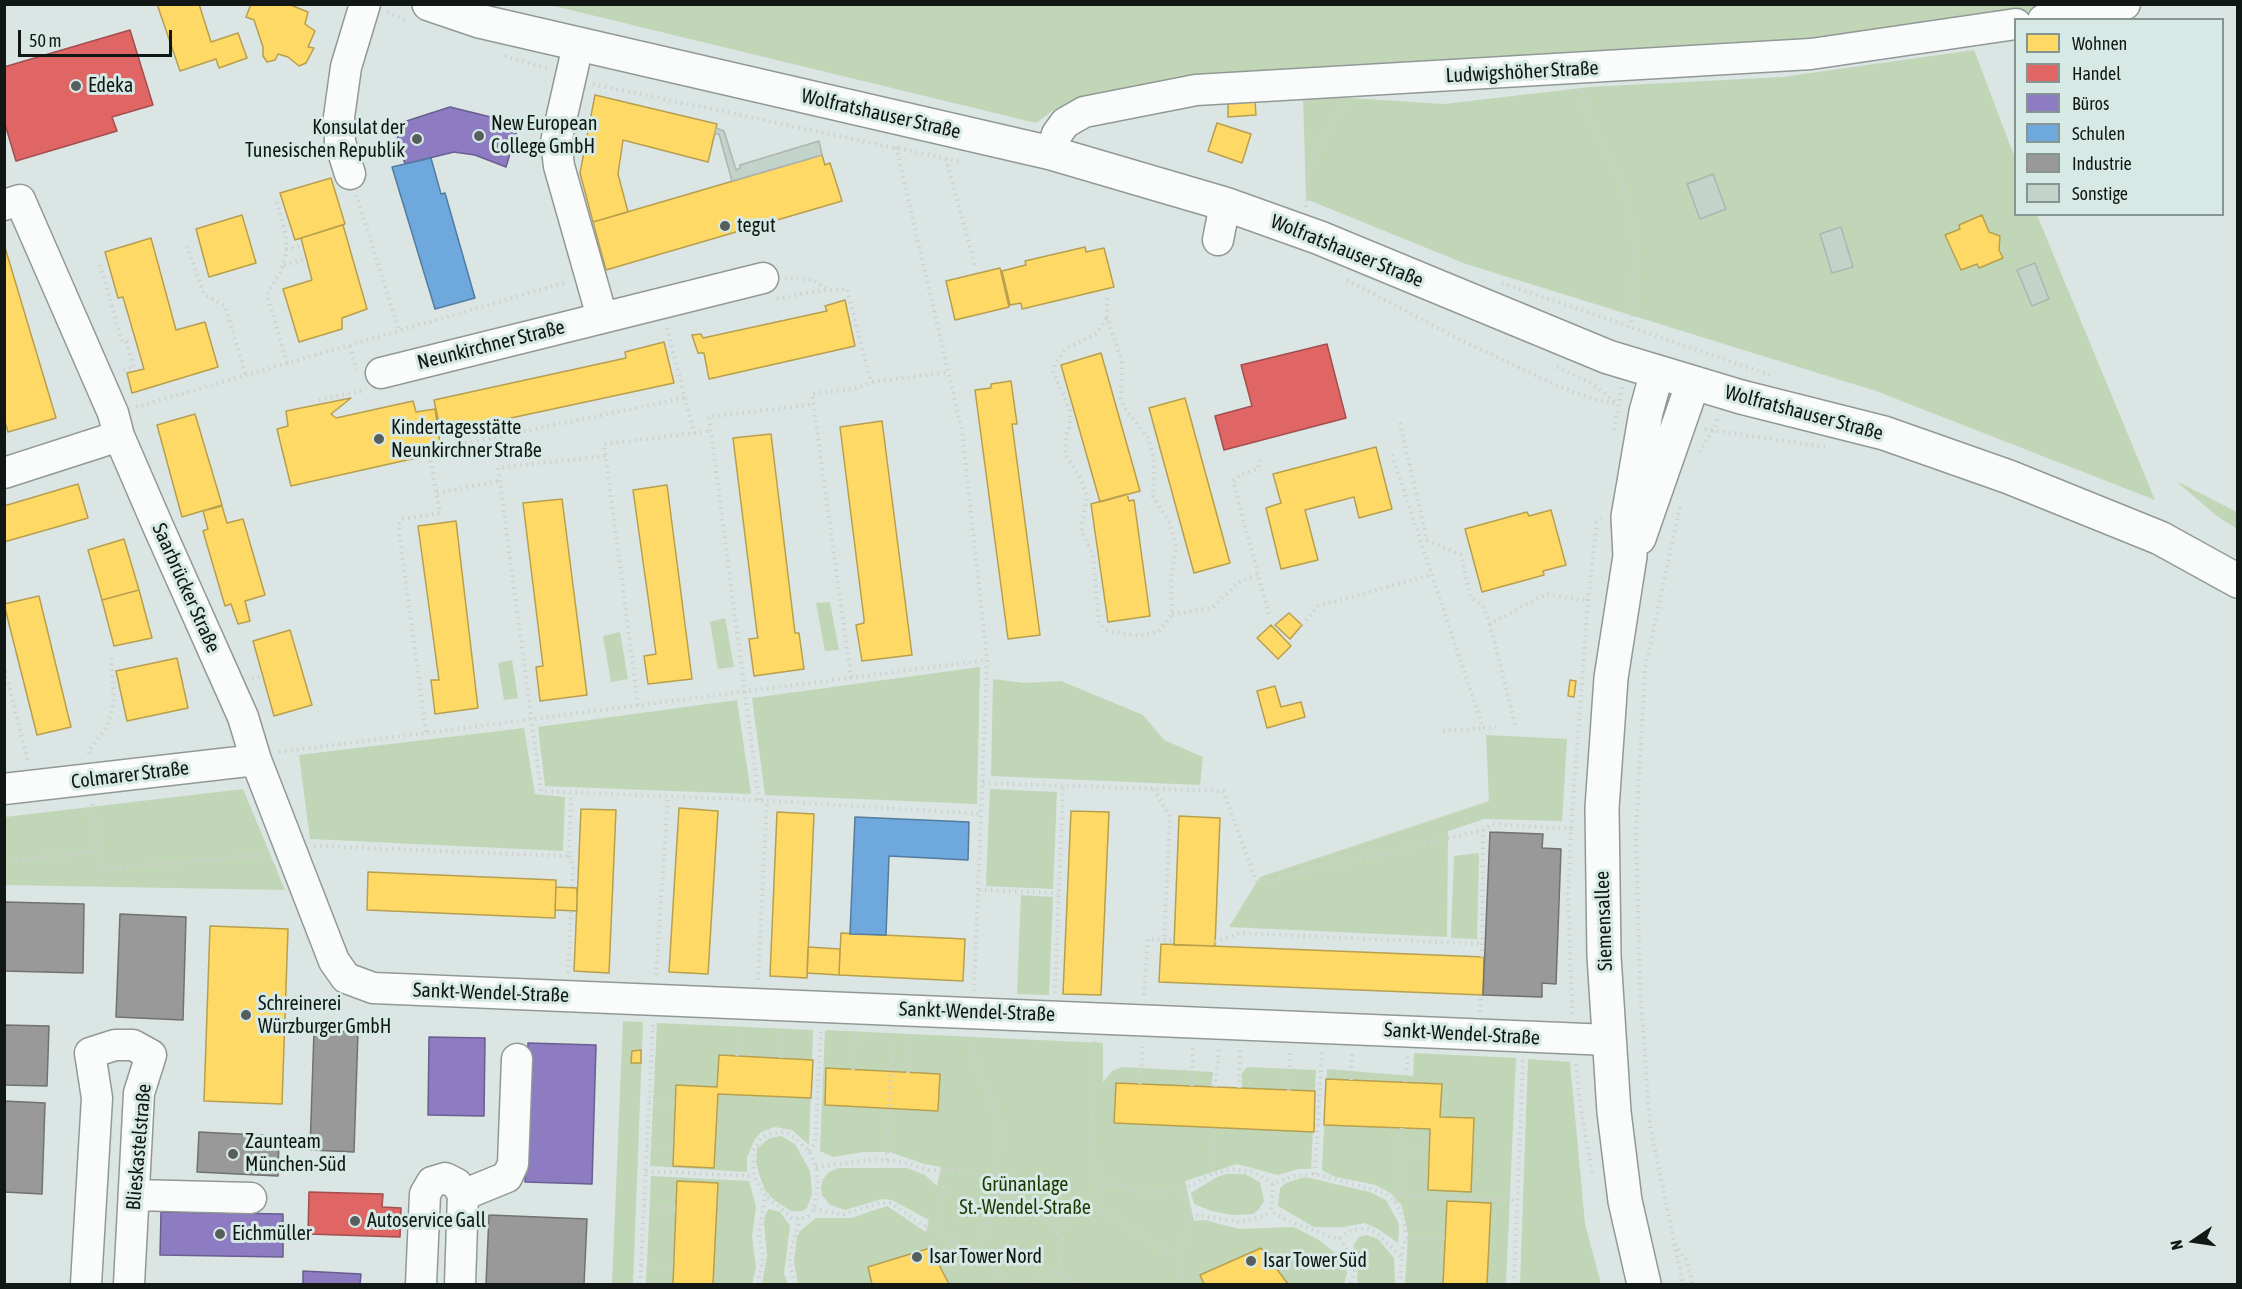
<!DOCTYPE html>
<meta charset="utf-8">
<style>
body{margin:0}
#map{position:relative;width:2242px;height:1289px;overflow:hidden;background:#dbe5e3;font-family:"Asap Condensed",sans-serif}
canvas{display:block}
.frame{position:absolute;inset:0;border:6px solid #101715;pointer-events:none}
.legend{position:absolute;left:2014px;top:18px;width:210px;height:198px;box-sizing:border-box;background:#d7e9e5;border:2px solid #879592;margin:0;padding:8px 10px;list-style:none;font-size:18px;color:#101715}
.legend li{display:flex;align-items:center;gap:12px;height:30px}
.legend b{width:30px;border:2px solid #879592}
.north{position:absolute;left:2164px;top:1211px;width:60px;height:60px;-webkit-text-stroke:4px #d7e9e5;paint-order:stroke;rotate:257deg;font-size:16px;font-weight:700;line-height:24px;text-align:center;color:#101715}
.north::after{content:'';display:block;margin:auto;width:21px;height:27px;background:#101715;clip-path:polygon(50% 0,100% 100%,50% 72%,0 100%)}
.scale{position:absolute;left:18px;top:30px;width:154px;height:27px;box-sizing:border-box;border:3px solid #101715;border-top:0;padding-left:8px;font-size:18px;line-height:21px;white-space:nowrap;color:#101715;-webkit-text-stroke:4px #d7e9e5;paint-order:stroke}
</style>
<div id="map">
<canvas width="2242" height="1289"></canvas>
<div class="frame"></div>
<ul class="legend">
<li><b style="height:16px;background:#ffd966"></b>Wohnen</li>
<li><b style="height:16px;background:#e06666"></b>Handel</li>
<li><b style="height:16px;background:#8e7cc3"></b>Büros</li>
<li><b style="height:16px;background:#6fa8dc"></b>Schulen</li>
<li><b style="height:16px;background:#999"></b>Industrie</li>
<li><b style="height:16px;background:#c2d3ca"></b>Sonstige</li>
</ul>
<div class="north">N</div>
<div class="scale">50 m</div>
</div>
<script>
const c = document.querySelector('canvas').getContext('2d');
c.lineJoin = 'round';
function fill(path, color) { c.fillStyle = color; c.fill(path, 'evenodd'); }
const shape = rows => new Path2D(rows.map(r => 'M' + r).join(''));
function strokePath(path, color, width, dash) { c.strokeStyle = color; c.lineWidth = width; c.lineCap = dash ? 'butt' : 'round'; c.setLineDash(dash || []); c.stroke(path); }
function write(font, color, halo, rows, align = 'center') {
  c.font = font + ' "Asap Condensed",sans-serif'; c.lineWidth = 6; c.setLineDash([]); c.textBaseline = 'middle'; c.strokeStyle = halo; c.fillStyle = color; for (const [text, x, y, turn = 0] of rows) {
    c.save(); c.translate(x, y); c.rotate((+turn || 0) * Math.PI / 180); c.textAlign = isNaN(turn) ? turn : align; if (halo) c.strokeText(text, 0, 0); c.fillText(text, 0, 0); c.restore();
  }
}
const green = shape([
 [550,5,2056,5,1969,23,1808,45,1070,105,1052,111,1036,123],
 [1974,50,2015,158,2016,214,2037,215,2155,500,1876,391,1466,264,1306,199,1303,95,1444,104,1590,87,1782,77],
 [2176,481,2237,512,2237,529,2217,516],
 [830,602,839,650,825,651,816,603],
 [725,618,734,667,718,669,710,622],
 [620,632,628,679,611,682,603,636],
 [512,660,518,698,504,700,498,663],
 [980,667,977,804,765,795,752,698],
 [993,679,1025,683,1061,681,1143,715,1164,740,1203,757,1200,785,991,776],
 [737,700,751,794,545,786,538,727],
 [524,728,535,794,565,797,563,851,310,839,299,755],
 [1486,735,1567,739,1562,821,1484,819,1448,831,1447,937,1229,927,1260,877,1489,801],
 [243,789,285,890,5,885,5,817],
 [990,789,1057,792,1053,889,986,886],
 [1479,853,1477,939,1451,938,1454,856],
 [1021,895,1053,897,1049,995,1017,994],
 [623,1021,643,1022,633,1284,612,1284],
 [657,1023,813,1030,809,1145,792,1130,775,1127,761,1132,755,1139,747,1157,747,1172,650,1166],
 [825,1030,1103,1043,1103,1082,1112,1071,1123,1067,1213,1072,1211,1087,1242,1088,1242,1073,1247,1067,1316,1070,1311,1169,1299,1169,1278,1175,1237,1164,1185,1181,1194,1221,1205,1220,1239,1229,1294,1227,1319,1240,1344,1260,1347,1273,1344,1284,949,1284,930,1248,868,1267,872,1284,798,1284,794,1263,797,1237,800,1231,816,1218,851,1218,887,1206,926,1232,929,1220,892,1200,882,1199,845,1210,830,1205,822,1195,821,1187,823,1179,829,1172,838,1168,907,1168,925,1175,937,1186,941,1167,924,1164,890,1152,863,1152,833,1157,820,1151],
 [1414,1053,1516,1058,1506,1284,1405,1284,1408,1234,1402,1206,1392,1194,1376,1185,1335,1177,1322,1170,1327,1069,1413,1076],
 [1528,1059,1570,1062,1585,1224,1601,1284,1520,1284],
 [781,1136,795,1144,810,1171,812,1194,807,1208,802,1211,791,1211,774,1200,765,1190,759,1174,756,1162,757,1148,770,1138],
 [1226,1174,1245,1174,1260,1182,1264,1201,1259,1209,1253,1214,1232,1215,1212,1211,1194,1204,1191,1193,1217,1177],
 [651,1176,749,1181,756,1207,752,1237,756,1267,752,1284,646,1284],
 [1305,1177,1370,1192,1386,1200,1399,1224,1398,1243,1378,1229,1365,1223,1343,1227,1314,1227,1278,1206,1280,1188,1286,1183],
 [769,1209,780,1212,790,1226,784,1274,788,1284,762,1284,767,1256,764,1223,765,1215],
 [1366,1235,1378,1239,1394,1258,1395,1284,1357,1284,1358,1258,1353,1246,1359,1237]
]);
const homes = shape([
 [157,4,199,4,211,42,238,33,247,58,219,68,216,59,180,71,157,4],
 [251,4,288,4,308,12,305,24,315,31,308,47,314,48,306,63,299,66,288,57,278,54,275,60,267,62,263,56,263,47,254,20,246,17,251,4],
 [595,95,717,124,708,162,623,140,618,174,628,212,593,222,580,173,595,95],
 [1255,101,1256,115,1228,117,1228,102,1255,101],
 [1217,123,1251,134,1242,163,1208,151,1217,123],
 [822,155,825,165,830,163,842,201,606,270,593,222,822,155],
 [331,178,345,224,295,240,280,193,331,178],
 [242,215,256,263,209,277,196,229,242,215],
 [1982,215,1989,232,2000,236,1999,250,2003,258,1979,268,1977,264,1961,270,1945,235,1960,229,1959,225,1982,215],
 [343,225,367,309,342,318,342,329,299,342,283,289,312,280,301,238,343,225],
 [151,238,176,330,205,322,218,367,132,393,127,373,144,369,123,297,118,298,105,252,151,238],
 [4,244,56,418,8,432,4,419,4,244],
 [1085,247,1086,252,1104,248,1114,287,1022,309,1021,303,1010,305,1002,271,1026,265,1025,261,1085,247],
 [1000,268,1009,307,955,320,946,281,1000,268],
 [845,300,855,346,709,379,704,353,698,353,692,335,701,334,703,338,827,311,825,306,845,300],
 [664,342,674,383,441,433,434,400,626,358,625,352,664,342],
 [1101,353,1140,491,1100,502,1061,365,1101,353],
 [1011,381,1017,424,1012,424,1040,635,1008,639,975,390,991,388,991,384,1011,381],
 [351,398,331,414,336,418,413,401,416,412,435,409,440,444,424,448,425,456,291,486,277,429,288,426,286,411,351,398],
 [1185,398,1230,563,1194,573,1149,408,1185,398],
 [195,414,222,505,182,517,157,425,195,414],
 [882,421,912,655,862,661,856,625,864,623,864,619,840,427,882,421],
 [771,434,795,633,799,633,804,669,754,676,749,639,758,638,757,633,733,438,771,434],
 [1376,447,1392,509,1359,518,1354,497,1305,510,1318,560,1281,569,1266,508,1281,503,1273,474,1376,447],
 [78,484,88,518,4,542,4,506,78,484],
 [667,485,692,679,648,684,644,656,656,654,633,490,667,485],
 [1127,494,1129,501,1134,500,1150,616,1108,622,1091,504,1127,494],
 [562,499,587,695,540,701,536,667,543,666,523,503,562,499],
 [222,506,227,523,243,519,265,595,245,601,250,621,238,624,231,604,225,606,203,531,208,529,203,511,222,506],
 [1551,510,1566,565,1543,571,1544,575,1482,592,1465,529,1527,512,1529,516,1551,510],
 [456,521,478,708,435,714,431,680,439,680,418,526,456,521],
 [124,539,139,590,102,600,88,550,124,539],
 [139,590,152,638,114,646,102,600,139,590],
 [39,596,71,727,37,735,4,604,39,596],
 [1289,613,1302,625,1290,639,1275,625,1289,613],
 [1271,625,1291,646,1278,659,1257,638,1271,625],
 [290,630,312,705,274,716,253,641,290,630],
 [177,658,188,708,127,721,116,671,177,658],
 [1570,680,1576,681,1574,697,1568,696,1570,680],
 [1275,686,1281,707,1301,702,1305,717,1267,728,1257,691,1275,686],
 [679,808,718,811,708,974,669,972,679,808],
 [581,809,616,810,609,973,574,971,581,809],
 [1071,811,1109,812,1101,995,1063,994,1071,811],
 [777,812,814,814,807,978,770,976,777,812],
 [1179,816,1220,818,1215,946,1174,945,1179,816],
 [368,872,556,880,555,918,367,910,368,872],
 [556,887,577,888,577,911,555,910,556,887],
 [210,926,288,929,282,1104,204,1101,210,926],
 [841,933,965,939,963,981,839,975,841,933],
 [1161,944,1484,957,1483,995,1159,982,1161,944],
 [808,947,840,949,839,975,807,973,808,947],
 [641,1050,641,1063,631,1063,632,1051,641,1050],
 [719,1055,813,1060,811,1098,718,1094,714,1168,673,1166,676,1085,717,1087,719,1055],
 [826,1068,940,1074,938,1111,825,1105,826,1068],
 [1326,1079,1442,1084,1440,1117,1474,1118,1471,1192,1428,1190,1430,1129,1324,1125,1326,1079],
 [1116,1083,1315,1091,1314,1132,1114,1123,1116,1083],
 [677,1181,718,1183,713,1284,673,1284,677,1181],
 [1447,1201,1491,1203,1487,1284,1443,1284,1447,1201],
 [930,1248,949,1284,872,1284,868,1267,930,1248],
 [1261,1248,1288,1284,1204,1284,1200,1275,1261,1248]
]);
const shops = shape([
 [130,30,153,105,112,117,117,131,16,161,4,121,4,67,130,30],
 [1327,344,1346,418,1224,450,1215,416,1252,406,1241,365,1327,344],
 [309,1192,383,1194,382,1207,401,1208,400,1237,308,1234,309,1192]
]);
const offices = shape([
 [450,107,519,124,506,167,475,155,454,152,405,164,394,125,450,107],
 [429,1037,485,1038,484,1116,428,1115,429,1037],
 [528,1043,596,1045,592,1184,525,1182,528,1043],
 [161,1212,283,1214,283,1257,160,1255,161,1212],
 [303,1271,361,1274,360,1284,303,1284,303,1271]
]);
const schools = shape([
 [431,158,441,194,445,193,475,298,435,309,392,167,431,158],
 [855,817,969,822,968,860,889,856,886,935,850,934,855,817]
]);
const industry = shape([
 [1490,832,1543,834,1542,848,1561,849,1556,984,1542,983,1542,997,1483,995,1490,832],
 [4,902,84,904,83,973,4,971,4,902],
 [120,914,186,917,183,1020,116,1017,120,914],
 [4,1025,49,1026,47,1086,4,1085,4,1025],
 [314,1031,358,1032,354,1152,310,1150,314,1031],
 [4,1101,45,1103,42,1194,4,1192,4,1101],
 [199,1132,279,1136,278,1176,197,1172,199,1132],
 [489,1215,587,1219,584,1284,486,1284,489,1215]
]);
const building = shape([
 [716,128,724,131,736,170,740,168,740,165,819,141,822,155,732,181,719,134,715,134,716,128],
 [1713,174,1726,209,1700,219,1687,184,1713,174],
 [1841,227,1853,267,1832,273,1820,234,1841,227],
 [2035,263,2049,299,2032,306,2017,270,2035,263]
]);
const path = shape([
 [387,12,408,21],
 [505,56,549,69],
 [593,84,962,162],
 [1582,91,1589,120,1613,166,1629,205,1635,247,1631,327],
 [896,147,962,431,987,660,974,991],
 [946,159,975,265],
 [356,195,399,330],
 [277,202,286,235,286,254,281,271,267,295,287,363],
 [1306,207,1311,162,1343,106],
 [187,246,204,294,225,306,246,376],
 [286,249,303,245],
 [100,265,122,342,126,342,134,367,121,371],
 [284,265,306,259],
 [785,278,813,280,828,290],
 [1347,280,1461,340,1558,386,1593,399,1614,404],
 [1502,283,1773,376],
 [1107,298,1107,318,1122,361,1121,398,1124,407,1148,438,1154,459,1153,496,1169,522,1176,546,1171,581,1172,614,1159,631,1140,636,1108,631,1099,624,1093,555,1081,530,1087,497,1080,477,1065,454,1066,435,1070,427,1070,410,1053,371,1055,364,1066,349,1097,333,1107,318],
 [777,299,817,291,847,289,871,382,949,372],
 [667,328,694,433],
 [350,346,356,370],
 [1557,367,1593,384,1617,404],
 [319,400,365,390],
 [136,407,567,282],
 [1400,423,1427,540,1461,555,1471,598,1483,606,1490,624,1546,594,1588,601],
 [1705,429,1825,447],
 [1614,430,1622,387],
 [1699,452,1714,429,1718,417],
 [1392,455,1483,728,1496,727],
 [605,456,498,468,541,791,759,800,981,814],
 [1261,460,1258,469,1241,474,1233,481,1269,615],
 [437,493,499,481],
 [1680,507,1645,669,1636,832,1640,985,1650,1126,1683,1284],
 [1172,614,1212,608,1239,582,1258,574],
 [1490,624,1516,728],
 [1302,625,1318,606,1431,575],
 [4,665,28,762],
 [851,678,812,394,858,388,871,382],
 [252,679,263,676],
 [638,705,604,444,711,431],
 [1443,731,1483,728],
 [426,732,398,525,403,519,440,513,429,451,684,398],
 [279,752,987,660],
 [89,754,89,750,107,727,111,714,114,701,111,657],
 [983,783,1223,791,1257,883,1483,830,1492,824,1573,829],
 [1154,789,1170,817,1164,940],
 [759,800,709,417,814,404],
 [92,804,98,851],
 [314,846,569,856,571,794],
 [569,856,573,868,572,888],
 [4,862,98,851,101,869,266,855],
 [979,890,1058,893],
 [1215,942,1239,933,1482,944],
 [1482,957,1483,830],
 [568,973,571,910],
 [656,975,668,796],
 [758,980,767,801],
 [1055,993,1063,785],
 [1144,995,1148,939,1175,941],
 [1480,1012,1481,995],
 [1572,1014,1568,893,1571,829,1588,601,1597,522,1601,518],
 [971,1037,975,1067,991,1097,1000,1129,993,1197,981,1241,982,1250,987,1261,1006,1284],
 [1095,1041,1091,1147,1098,1189],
 [737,1056,739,1027],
 [781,1058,782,1029],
 [1576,1064,1580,1104,1592,1172],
 [853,1070,855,1032],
 [908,1073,910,1034],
 [1351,1080,1352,1052],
 [1405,1082,1408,1056],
 [1140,1084,1143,1044],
 [1192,1086,1193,1046],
 [1215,1087,1219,1048],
 [1239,1088,1240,1048],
 [1289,1091,1290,1050],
 [649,1102,675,1104],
 [647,1146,673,1148],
 [809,1151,815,1143,821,1030],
 [1401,1151,1429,1152],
 [887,1160,893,1035],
 [816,1167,878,1159,907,1163,929,1170,961,1170,981,1175,1049,1224,1061,1239,1061,1260,1057,1273,1028,1284],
 [646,1171,754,1176],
 [1315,1174,1322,1051],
 [1211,1175,1214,1128],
 [1273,1184,1271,1211,1282,1218,1333,1238,1340,1238,1349,1231,1365,1228,1377,1233,1401,1257],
 [1183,1189,1211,1175,1231,1169,1254,1172,1273,1184,1294,1176,1315,1174,1385,1193,1395,1201,1403,1217,1407,1238,1403,1246,1400,1284],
 [1399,1195,1402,1128],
 [1395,1201,1399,1195,1516,1200],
 [1095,1205,1098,1189,1114,1183,1140,1192,1183,1189,1190,1214,1179,1256],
 [644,1206,676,1208],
 [814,1209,842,1215,879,1203,891,1203,923,1225,936,1229,966,1251,982,1250],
 [1190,1214,1240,1222,1264,1216,1271,1211],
 [936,1229,943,1193,941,1171],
 [1058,1233,1080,1211,1095,1205,1158,1248,1179,1256,1179,1284],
 [1340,1238,1353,1260,1355,1270,1351,1284],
 [1407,1238,1445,1238],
 [1675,1244,1687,1261,1693,1284],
 [641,1265,674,1267],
 [1057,1273,1078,1284],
 [640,1284,653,1025],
 [758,1284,763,1257,759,1235,765,1195,754,1176,753,1151,761,1138,769,1134,784,1132,791,1135,809,1151,816,1167,818,1184,814,1209,808,1216,800,1219,792,1218,765,1195],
 [794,1284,790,1262,792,1246,800,1219],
 [1514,1284,1523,1060]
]);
const minor = shape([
 [2043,20,2125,4],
 [578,45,556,142,559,166,602,317],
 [1051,153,1057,134,1065,123,1084,112,1196,90,1811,54,2016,24],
 [350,174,340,142,339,117,346,67,365,4],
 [4,205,20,200,113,413,119,436,157,524,243,717,256,760,334,961,346,978,373,988,1609,1040],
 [1218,240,1225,204],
 [381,373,763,278],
 [4,473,119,436],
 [4,789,256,760],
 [134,1195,251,1198],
 [463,1195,507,1177,513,1164,517,1059],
 [86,1284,97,1098,90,1053,115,1045,133,1045,151,1055,139,1093,129,1284],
 [421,1284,425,1194,432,1182,445,1178,457,1184,463,1195,460,1284]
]);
const major = shape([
 [429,4,479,21,1051,153,1225,204,1320,238,1608,357,1741,397,1884,433,2009,477,2160,538,2238,581],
 [1639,538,1693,383],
 [1644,1284,1625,1201,1614,1112,1604,956,1602,808,1611,678,1630,556,1628,517,1646,412,1657,372]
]);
const markers = [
 [76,86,6,"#575f5d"],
 [479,136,6,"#575f5d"],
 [417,139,6,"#575f5d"],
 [725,226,6,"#575f5d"],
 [379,439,6,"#575f5d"],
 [246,1015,6,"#575f5d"],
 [233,1154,6,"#575f5d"],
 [355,1221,6,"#575f5d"],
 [220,1234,6,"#575f5d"],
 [917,1257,6,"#575f5d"],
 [1251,1261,6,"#575f5d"]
];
const streetNames = [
 ["Ludwigshöher Straße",1522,72,-3],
 ["Wolfratshauser Straße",881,114,13],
 ["Wolfratshauser Straße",1347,251,22],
 ["Neunkirchner Straße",491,345,-14],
 ["Wolfratshauser Straße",1804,413,15],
 ["Saarbrücker Straße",186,588,66],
 ["Colmarer Straße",130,775,-7],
 ["Siemensallee",1604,921,-92],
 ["Sankt-Wendel-Straße",491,993,2],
 ["Sankt-Wendel-Straße",977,1012,2],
 ["Sankt-Wendel-Straße",1462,1034,3],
 ["Blieskastelstraße",139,1147,-85]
];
const poiNames = [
 ["Edeka",88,86],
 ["New European",491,124],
 ["College GmbH",491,147],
 ["Konsulat der",405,128,"right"],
 ["Tunesischen Republik",405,151,"right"],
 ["tegut",737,226],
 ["Kindertagesstätte",391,428],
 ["Neunkirchner Straße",391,451],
 ["Schreinerei",258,1004],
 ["Würzburger GmbH",258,1027],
 ["Zaunteam",245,1142],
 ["München-Süd",245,1165],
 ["Autoservice Gall",367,1221],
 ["Eichmüller",232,1234],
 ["Isar Tower Nord",929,1257],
 ["Isar Tower Süd",1263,1261]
];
const parkNames = [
 ["Grünanlage",1025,1185],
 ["St.-Wendel-Straße",1025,1208]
];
fill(green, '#c0d6b7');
fill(homes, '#ffd966');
strokePath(homes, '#b79f4e', 1.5);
fill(shops, '#e06666');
strokePath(shops, '#a24e4e', 1.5);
fill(offices, '#8e7cc3');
strokePath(offices, '#685e8f', 1.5);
fill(schools, '#6fa8dc');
strokePath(schools, '#527ca0', 1.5);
fill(industry, '#999');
strokePath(industry, '#707271', 1.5);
fill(building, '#c2d3ca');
strokePath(building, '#aeb5b2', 1.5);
strokePath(minor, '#919997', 33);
strokePath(major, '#919997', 36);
strokePath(path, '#ced1d0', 4, [1.5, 4.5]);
strokePath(minor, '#fafbfb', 30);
strokePath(major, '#fafbfb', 33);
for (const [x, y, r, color] of markers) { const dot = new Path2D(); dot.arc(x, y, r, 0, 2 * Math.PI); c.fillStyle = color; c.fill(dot); strokePath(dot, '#d7e9e5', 2); }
write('20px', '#101715', '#d7e9e5', streetNames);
write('20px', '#101715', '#d7e9e5', poiNames, 'left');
write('20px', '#1c3900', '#d7e9e5', parkNames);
</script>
